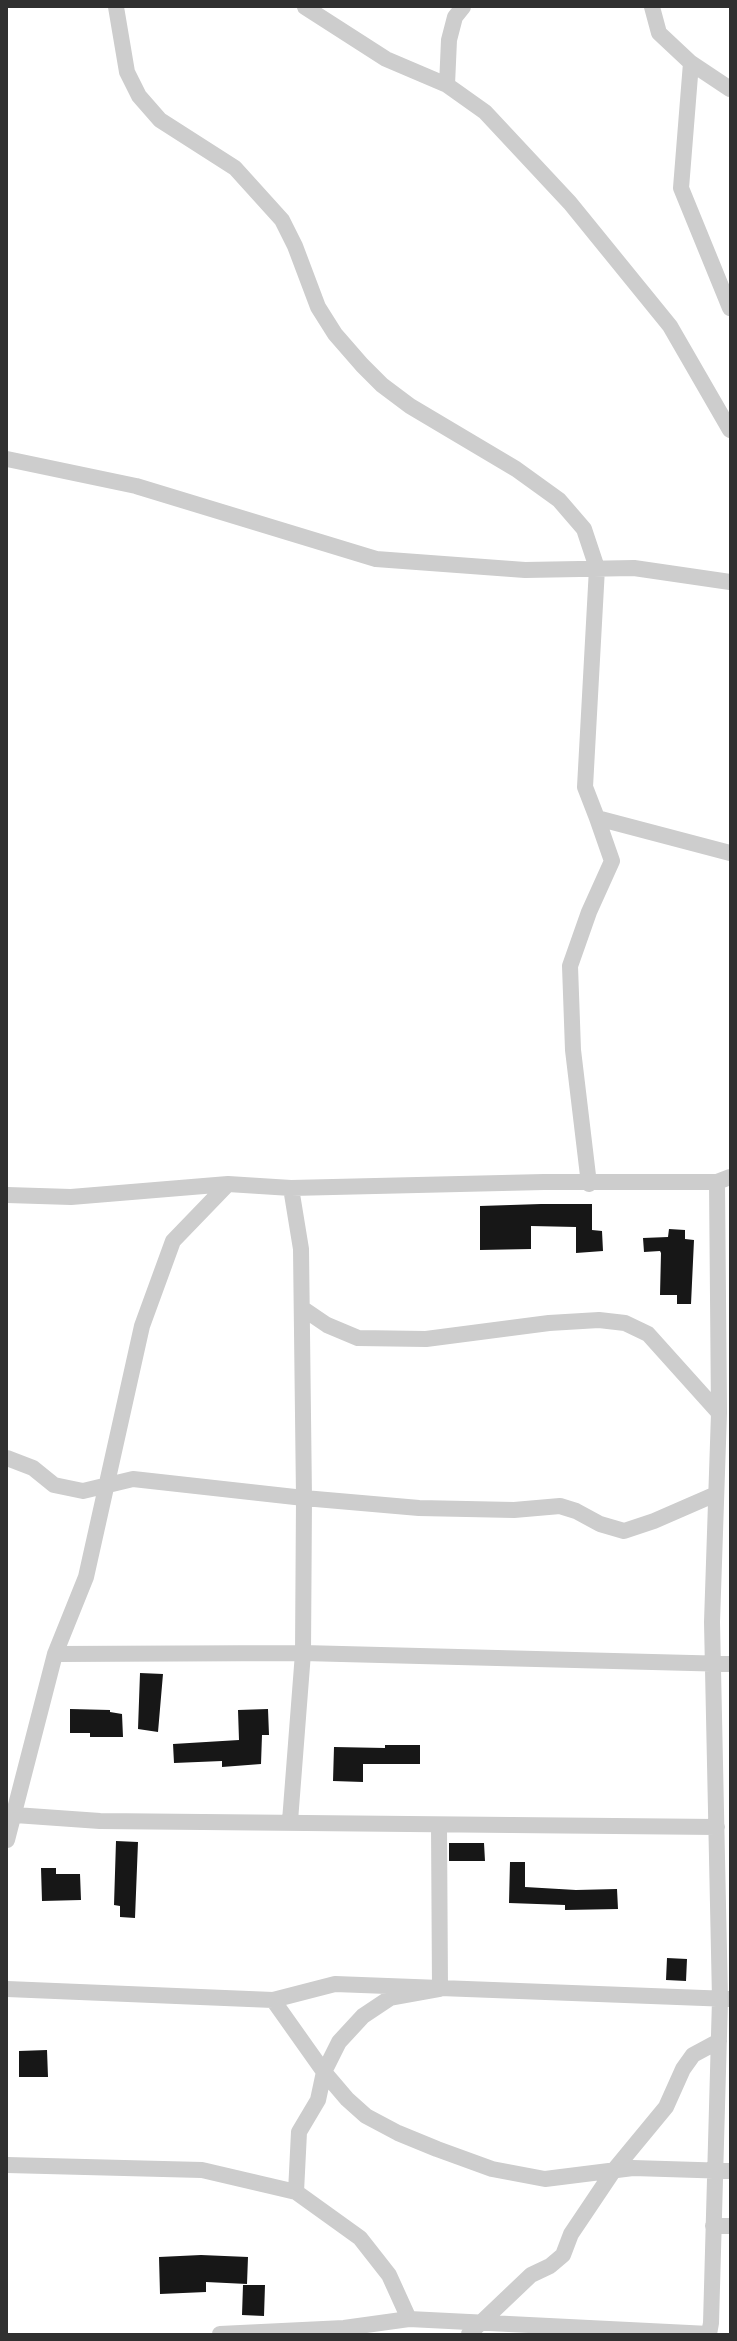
<!DOCTYPE html>
<style>
body{margin:0}
#map{position:relative;width:737px;height:2341px;overflow:hidden;background:#fff;font-family:Quicksand,sans-serif}
canvas{display:block}
.frame{position:absolute;inset:0;border:8px solid #303030;pointer-events:none}
</style>
<div id="map">
<canvas width="737" height="2341"></canvas>
<div class="frame"></div>
</div>
<script>
const c = document.querySelector('canvas').getContext('2d');
c.lineJoin = 'round';
function fill(path, color) { c.fillStyle = color; c.fill(path, 'evenodd'); }
const shape = rows => new Path2D(rows.map(r => 'M' + r).join(''));
function strokePath(path, color, width, dash) { c.strokeStyle = color; c.lineWidth = width; c.lineCap = dash ? 'butt' : 'round'; c.setLineDash(dash || []); c.stroke(path); }
const building = shape([
 [541,1204,592,1204,592,1230,602,1231,603,1251,576,1253,576,1227,531,1226,531,1249,480,1250,480,1206],
 [669,1229,685,1230,685,1239,694,1240,691,1304,677,1304,677,1295,660,1295,661,1253,660,1251,644,1252,643,1238,668,1237],
 [140,1673,163,1674,158,1732,138,1729],
 [70,1709,110,1710,110,1712,122,1714,123,1737,90,1737,90,1733,70,1733],
 [268,1709,269,1735,262,1735,261,1764,222,1767,222,1761,174,1763,173,1744,239,1740,238,1710],
 [385,1745,420,1745,420,1764,363,1764,363,1782,333,1781,334,1747,385,1748],
 [116,1841,138,1842,135,1918,120,1917,120,1906,114,1905],
 [449,1843,484,1843,485,1861,449,1861],
 [510,1862,525,1862,525,1887,576,1890,617,1889,618,1909,565,1910,565,1905,509,1903],
 [41,1868,56,1868,56,1874,80,1874,81,1900,42,1901],
 [667,1958,687,1959,686,1981,666,1980],
 [47,2050,48,2077,19,2077,19,2051],
 [201,2255,248,2257,247,2284,206,2282,206,2292,160,2294,159,2257],
 [243,2285,265,2285,264,2316,242,2315]
]);
const minor = shape([
 [116,7,127,72,139,96,160,120,235,168,282,220,295,246,318,307,335,334,362,365,382,385,410,406,516,469,559,500,584,529,597,568,585,787,597,818,730,853],
 [305,7,386,59,447,85,485,112,570,203,670,326,730,430],
 [652,7,659,33,691,63,730,89],
 [691,63,681,188,730,308],
 [447,85,449,40,455,17,463,7],
 [7,459,136,486,376,559,525,570,634,568,730,582],
 [589,1184,573,1050,570,966,589,912,612,861,597,818],
 [7,1195,71,1197,228,1184,291,1188,544,1182,717,1182,730,1177],
 [302,1308,327,1325,358,1338,426,1339,549,1323,599,1320,625,1323,648,1334,719,1413],
 [7,1458,33,1468,54,1485,83,1491,133,1479,304,1498,419,1508,514,1510,560,1506,576,1511,600,1524,624,1531,654,1521,716,1494],
 [55,1654,303,1653,730,1664],
 [15,1815,100,1821,717,1827],
 [290,1821,303,1653,304,1498,301,1249,291,1188],
 [7,1840,55,1654,86,1577,142,1326,173,1241,228,1184],
 [7,1989,273,2000,335,1984,730,1999],
 [273,2000,324,2072,347,2099,366,2116,398,2133,437,2149,492,2169,545,2179,633,2168,730,2171],
 [7,2165,202,2170,296,2192,360,2238,389,2275,409,2319,709,2334],
 [296,2192,299,2132,318,2100,324,2072,339,2042,363,2016,390,1998,440,1989,439,1825],
 [713,2226,730,2226],
 [220,2334,344,2328,409,2319],
 [469,2334,531,2275,550,2266,563,2255,571,2234,614,2170,666,2107,683,2069,693,2055,719,2041],
 [709,2334,711,2323,720,1999,712,1622,719,1413,717,1182]
]);
fill(building, '#171717');
strokePath(minor, '#cdcdcd', 16);
</script>
